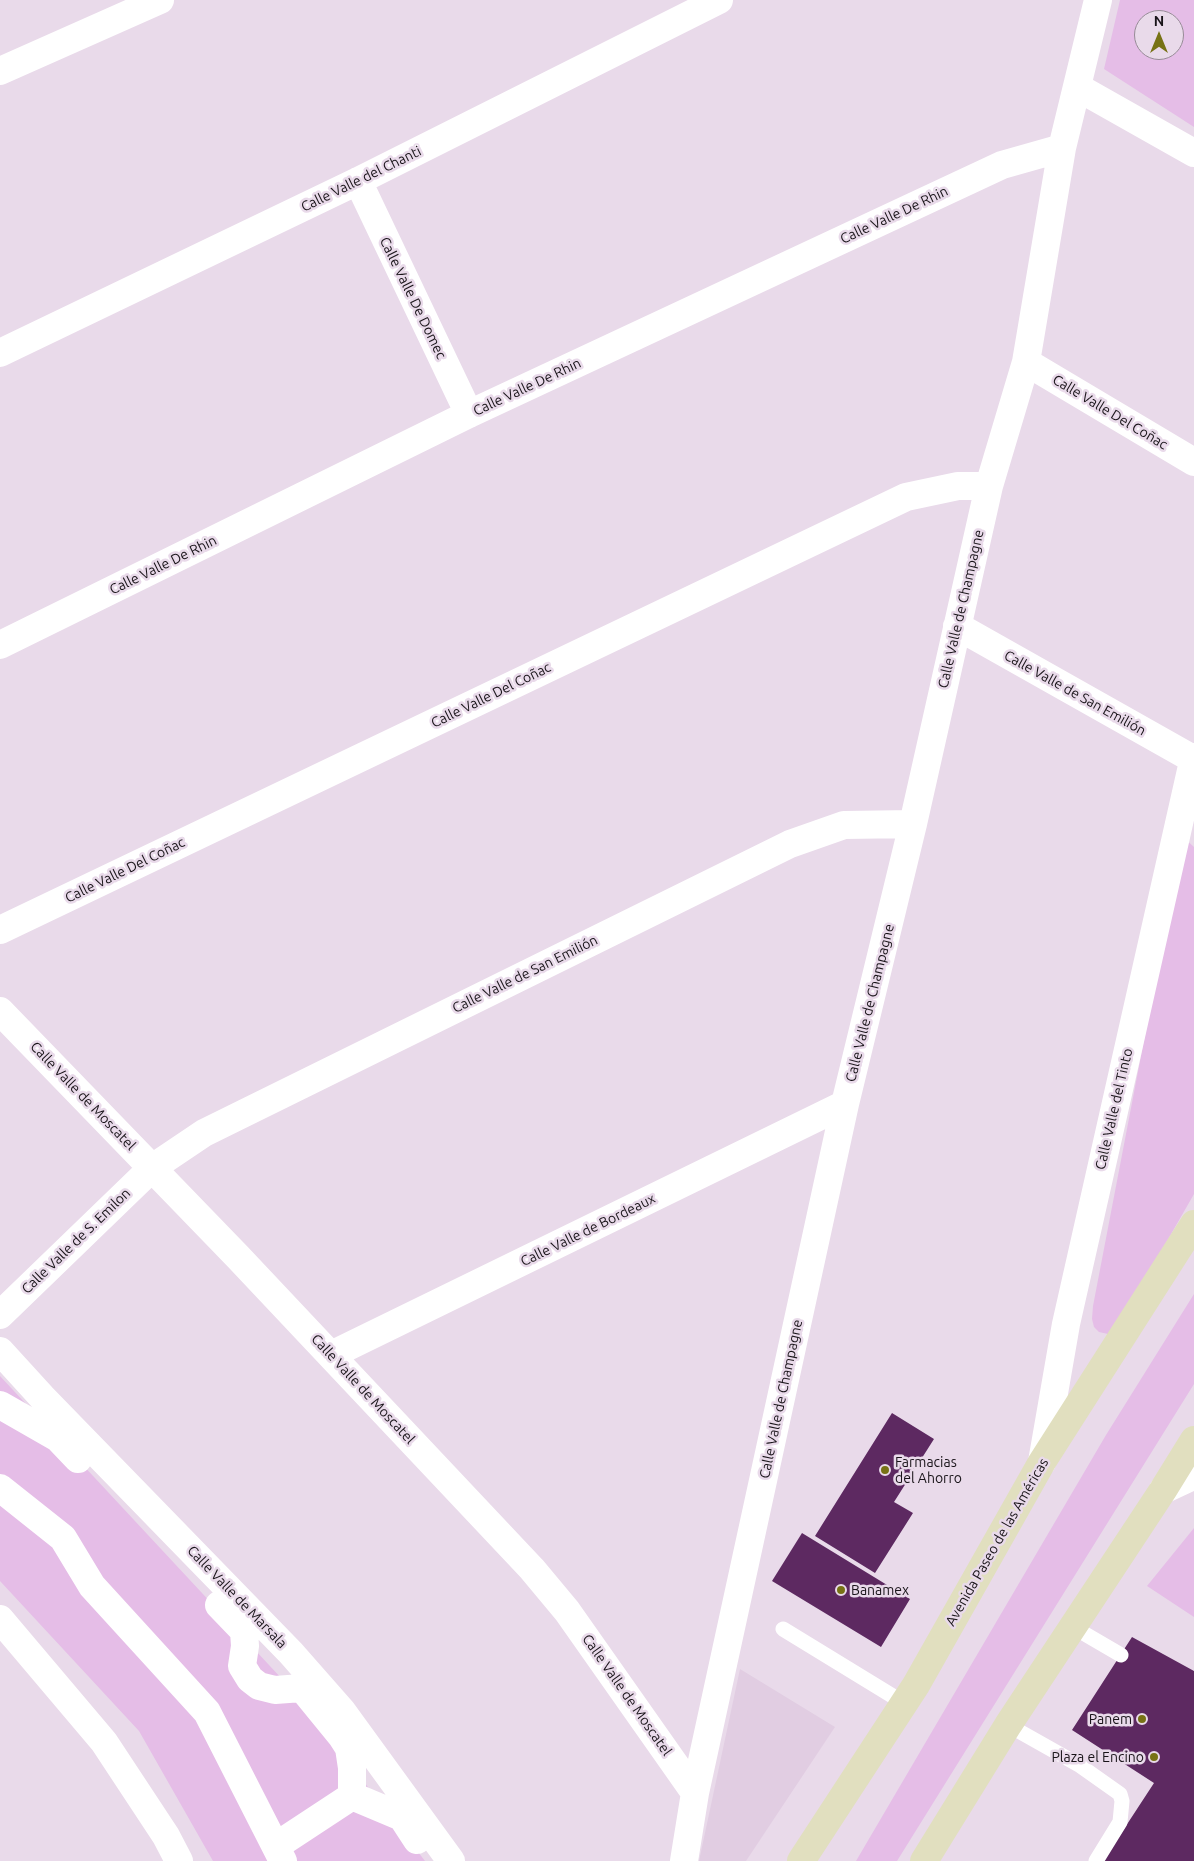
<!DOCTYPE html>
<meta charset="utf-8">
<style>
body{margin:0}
#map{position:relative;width:1194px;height:1861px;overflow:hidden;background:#e9daea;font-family:Ubuntu,sans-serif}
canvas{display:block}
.north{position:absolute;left:1134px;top:10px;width:50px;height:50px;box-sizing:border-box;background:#e9daea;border:1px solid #968b96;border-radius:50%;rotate:0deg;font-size:14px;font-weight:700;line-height:20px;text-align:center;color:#191419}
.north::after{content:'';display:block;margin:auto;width:18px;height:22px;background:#777215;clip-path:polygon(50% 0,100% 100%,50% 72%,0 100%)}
</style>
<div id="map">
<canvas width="1194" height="1861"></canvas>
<div class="north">N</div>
</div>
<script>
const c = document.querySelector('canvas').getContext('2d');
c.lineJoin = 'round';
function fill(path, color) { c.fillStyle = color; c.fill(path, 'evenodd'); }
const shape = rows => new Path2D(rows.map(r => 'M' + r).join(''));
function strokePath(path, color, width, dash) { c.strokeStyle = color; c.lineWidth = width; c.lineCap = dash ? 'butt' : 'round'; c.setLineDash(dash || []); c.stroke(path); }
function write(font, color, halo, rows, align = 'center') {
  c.font = font + ' Ubuntu,sans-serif'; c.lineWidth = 5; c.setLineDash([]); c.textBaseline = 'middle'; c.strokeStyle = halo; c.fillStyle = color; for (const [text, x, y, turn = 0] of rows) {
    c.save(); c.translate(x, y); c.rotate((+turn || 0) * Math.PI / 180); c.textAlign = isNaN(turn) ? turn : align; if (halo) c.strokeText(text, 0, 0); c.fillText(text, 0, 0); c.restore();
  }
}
const built = shape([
 [740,1669,835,1727,746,1861,699,1861]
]);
const green = shape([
 [1120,0,1194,0,1194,127,1104,69],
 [1144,20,1174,20,1174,50,1144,50],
 [1183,837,1194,847,1194,1194,1122,1320,1108,1334,1099,1332,1094,1327,1092,1319,1093,1306],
 [1194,1294,1194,1384,897,1861,856,1861,1106,1435],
 [0,1376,296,1694,425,1861,213,1861,139,1731,0,1581],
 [1194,1528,1194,1617,1147,1586]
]);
const building = shape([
 [892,1413,934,1439,894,1502,913,1513,875,1573,815,1536],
 [802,1533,910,1599,881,1647,772,1581],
 [1132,1637,1194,1671,1194,1861,1103,1861,1154,1783,1072,1730]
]);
const lane = shape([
 [1073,1627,1121,1655],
 [783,1629,904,1703],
 [1008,1725,1079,1765,1120,1794,1122,1801,1120,1822,1096,1861]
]);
const street = shape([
 [0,71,160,0],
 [1077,87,1194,153],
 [358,181,469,414],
 [0,353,358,181,719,0],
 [1026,362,1194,462],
 [957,626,1193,759],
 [0,645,469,414,1002,165,1062,148],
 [0,930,906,497,958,486,989,486],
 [0,1011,238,1257,532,1569,567,1611,695,1793],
 [0,1315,152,1168,204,1133,790,844,844,825,913,824],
 [0,1351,42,1397,291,1653,342,1711,451,1861],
 [331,1355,845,1104],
 [0,1405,58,1438,78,1459],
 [1042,1462,1066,1324,1194,757],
 [0,1488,63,1538,92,1586,207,1712,283,1861],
 [1163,1490,1189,1478,1194,1474],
 [219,1605,244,1631,245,1646,242,1666,250,1679,259,1686,275,1690,302,1688,342,1737,349,1748,352,1768,352,1796],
 [0,1619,104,1742,166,1836,179,1861],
 [276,1846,352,1796,402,1817,417,1840],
 [684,1861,695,1793,845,1104,913,824,989,486,1026,362,1062,148,1098,0]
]);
const secondary = shape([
 [801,1861,916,1685,1042,1462,1194,1224],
 [924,1861,1008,1725,1163,1490,1194,1440]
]);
const markers = [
 [885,1470,5,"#777215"],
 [841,1590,5,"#777215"],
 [1142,1719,5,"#777215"],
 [1154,1757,5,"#777215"]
];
const streetNames = [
 ["Calle Valle del Chanti",361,179,-26],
 ["Calle Valle De Rhin",894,215,-25],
 ["Calle Valle De Domec",413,298,64],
 ["Calle Valle De Rhin",527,387,-25],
 ["Calle Valle Del Coñac",1110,412,31],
 ["Calle Valle De Rhin",163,565,-26],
 ["Calle Valle de Champagne",961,609,-77],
 ["Calle Valle de San Emilión",1075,693,29],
 ["Calle Valle Del Coñac",491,695,-26],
 ["Calle Valle Del Coñac",125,870,-26],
 ["Calle Valle de San Emilión",525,974,-26],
 ["Calle Valle de Champagne",870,1003,-76],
 ["Calle Valle de Moscatel",83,1096,46],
 ["Calle Valle del Tinto",1114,1109,-77],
 ["Calle Valle de Bordeaux",588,1230,-26],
 ["Calle Valle de S. Emilon",76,1241,-44],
 ["Calle Valle de Moscatel",363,1389,47],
 ["Calle Valle de Champagne",781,1399,-78],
 ["Avenida Paseo de las Américas",997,1542,-60],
 ["Calle Valle de Marsala",237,1597,46],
 ["Calle Valle de Moscatel",627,1695,55]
];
const poiNames = [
 ["Farmacias",895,1462],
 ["del Ahorro",895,1478],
 ["Banamex",851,1590],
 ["Panem",1132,1719,"right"],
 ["Plaza el Encino",1144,1757,"right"]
];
fill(built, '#e1cde2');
fill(green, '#e5bde7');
fill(building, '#5d2961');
strokePath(lane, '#fff', 15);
strokePath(street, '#fff', 28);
strokePath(secondary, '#e1dfbf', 28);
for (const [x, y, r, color] of markers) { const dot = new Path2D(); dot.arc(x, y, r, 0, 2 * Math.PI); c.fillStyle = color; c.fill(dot); strokePath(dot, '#e9daea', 2); }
write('14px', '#191419', '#e9daea', streetNames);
write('14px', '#191419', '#e9daea', poiNames, 'left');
</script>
